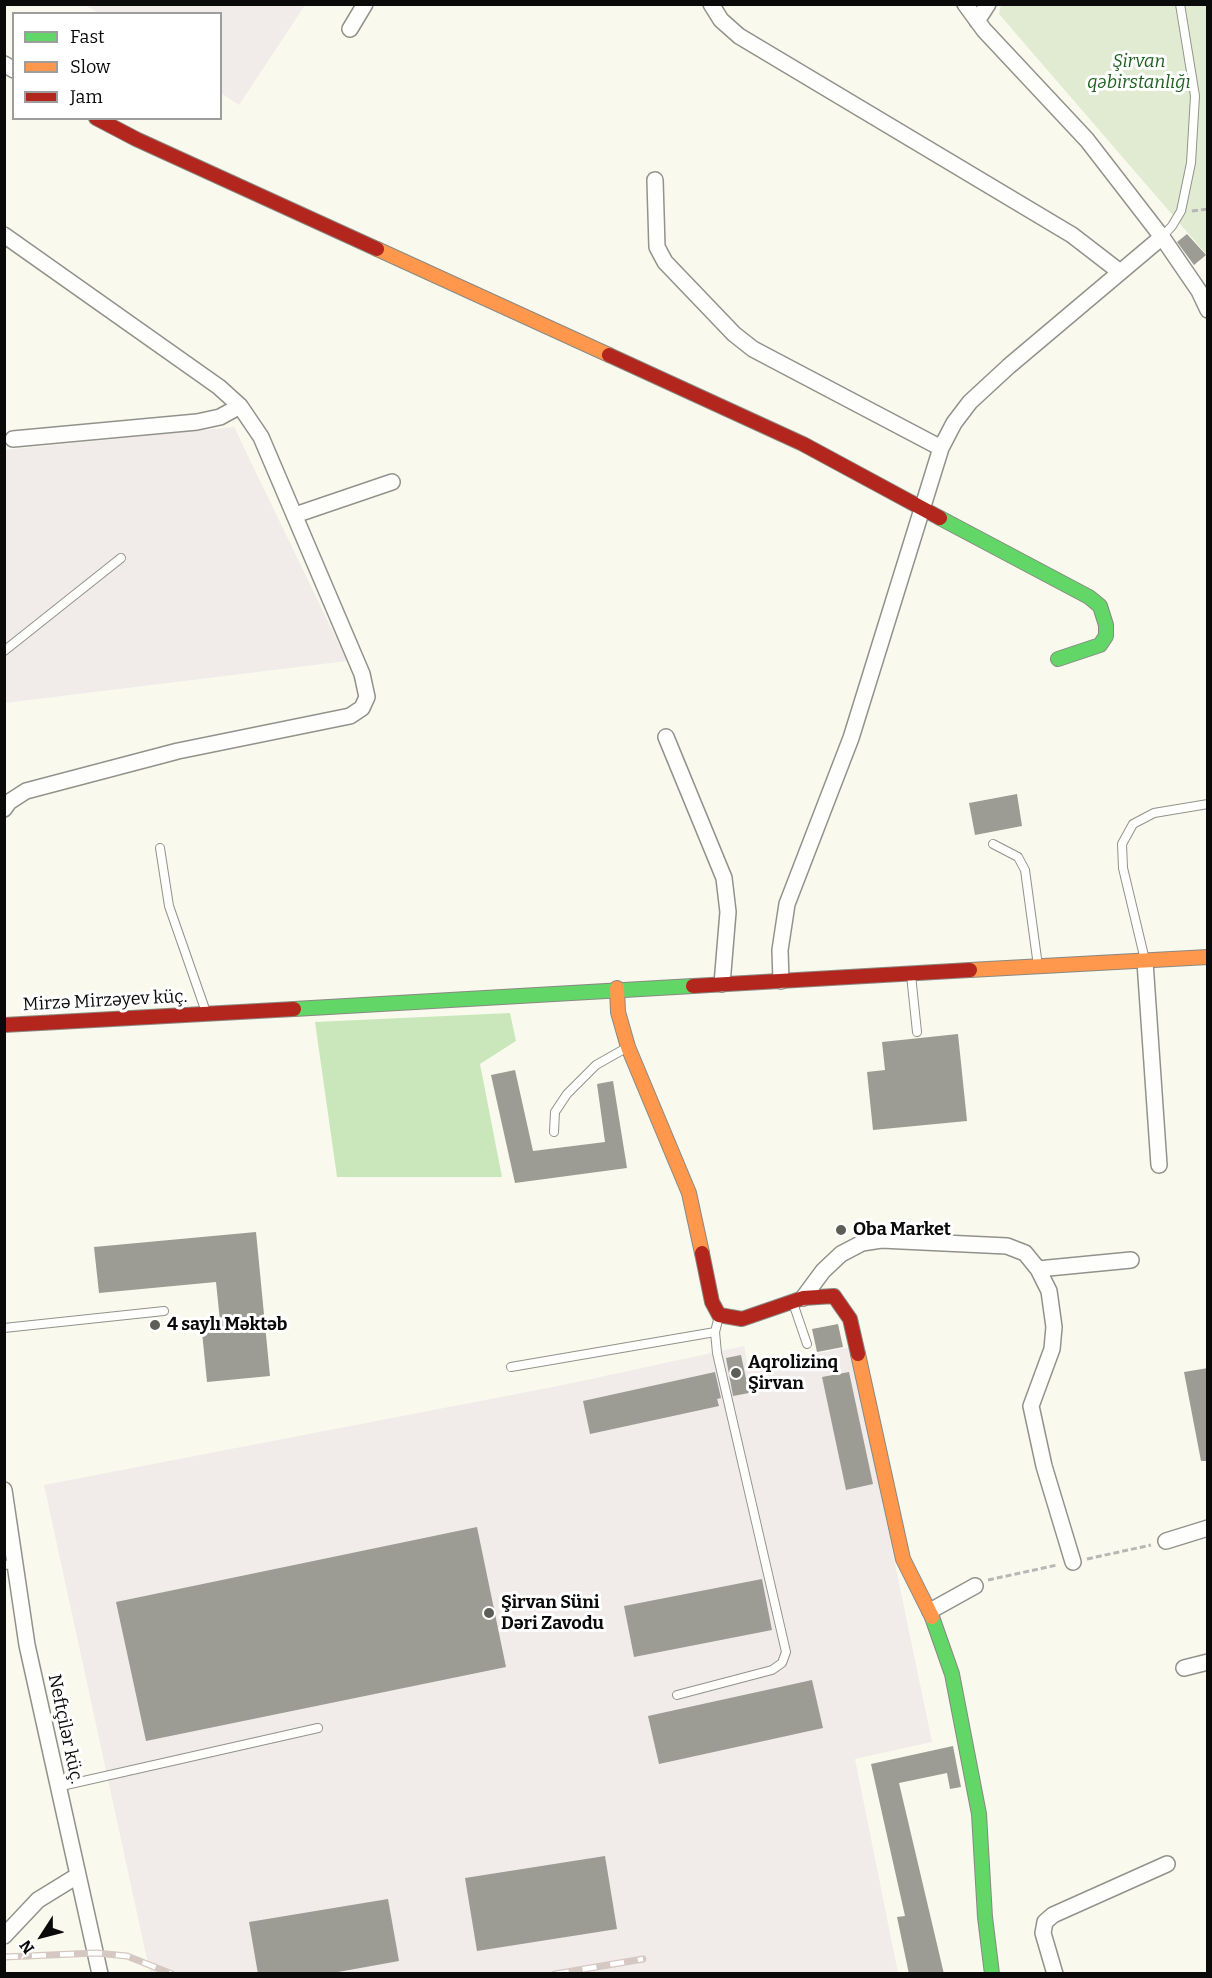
<!DOCTYPE html>
<meta charset="utf-8">
<style>
body{margin:0}
#map{position:relative;width:1212px;height:1978px;overflow:hidden;background:#f9faed;font-family:Bitter,serif}
canvas{display:block}
.frame{position:absolute;inset:0;border:6px solid #0a0a0a;pointer-events:none}
.legend{position:absolute;left:12px;top:12px;width:210px;height:108px;box-sizing:border-box;background:#fff;border:2px solid #9d9d9d;margin:0;padding:8px 10px;list-style:none;font-size:18px;color:#0a0a0a}
.legend li{display:flex;align-items:center;gap:12px;height:30px}
.legend b{width:30px;border:2px solid #9d9d9d}
.north{position:absolute;left:12px;top:1906px;width:60px;height:60px;-webkit-text-stroke:4px #fff;paint-order:stroke;rotate:234deg;font-size:16px;font-weight:700;line-height:24px;text-align:center;color:#0a0a0a}
.north::after{content:'';display:block;margin:auto;width:21px;height:27px;background:#0a0a0a;clip-path:polygon(50% 0,100% 100%,50% 72%,0 100%)}
</style>
<div id="map">
<canvas width="1212" height="1978"></canvas>
<div class="frame"></div>
<ul class="legend">
<li><b style="height:8px;background:#63d668"></b>Fast</li>
<li><b style="height:8px;background:#ff974d"></b>Slow</li>
<li><b style="height:8px;background:#b3261e"></b>Jam</li>
</ul>
<div class="north">N</div>
</div>
<script>
const c = document.querySelector('canvas').getContext('2d');
c.lineJoin = 'round';
function fill(path, color) { c.fillStyle = color; c.fill(path, 'evenodd'); }
const shape = rows => new Path2D(rows.map(r => 'M' + r).join(''));
function strokePath(path, color, width, dash) { c.strokeStyle = color; c.lineWidth = width; c.lineCap = dash ? 'butt' : 'round'; c.setLineDash(dash || []); c.stroke(path); }
function write(font, color, halo, rows, align = 'center') {
  c.font = font + ' Bitter,serif'; c.lineWidth = 6; c.setLineDash([]); c.textBaseline = 'middle'; c.strokeStyle = halo; c.fillStyle = color; for (const [text, x, y, turn = 0] of rows) {
    c.save(); c.translate(x, y); c.rotate((+turn || 0) * Math.PI / 180); c.textAlign = isNaN(turn) ? turn : align; if (halo) c.strokeText(text, 0, 0); c.fillText(text, 0, 0); c.restore();
  }
}
const industrial = shape([
 [85,5,305,5,239,105,221,93,220,14,99,13],
 [234,427,347,661,5,703,4,450],
 [744,1346,748,1367,850,1347,932,1742,855,1759,898,1973,150,1973,44,1485,558,1386]
]);
const forest = shape([
 [510,1013,516,1041,480,1064,502,1177,337,1177,315,1022]
]);
const cemetery = shape([
 [1001,4,1207,5,1207,255,999,14]
]);
const building = shape([
 [1187,234,1206,255,1194,265,1177,242],
 [1017,794,1022,826,975,835,969,803],
 [958,1034,967,1121,873,1130,867,1072,885,1070,882,1042],
 [515,1070,533,1151,605,1142,597,1084,613,1081,627,1168,515,1183,491,1075],
 [256,1232,270,1376,207,1382,201,1322,220,1321,216,1282,99,1293,94,1247],
 [838,1324,843,1347,817,1352,812,1329],
 [741,1355,749,1393,733,1396,726,1358],
 [1208,1368,1208,1461,1201,1461,1184,1372],
 [715,1372,721,1398,717,1399,719,1406,590,1434,583,1401],
 [849,1372,873,1484,846,1490,822,1377],
 [477,1527,506,1667,146,1741,116,1602],
 [762,1579,772,1630,634,1657,624,1606],
 [812,1680,823,1728,659,1764,648,1716],
 [953,1746,961,1787,950,1789,947,1773,899,1783,944,1974,909,1974,897,1917,905,1916,871,1764],
 [605,1856,617,1929,477,1951,465,1878],
 [388,1899,399,1961,327,1974,258,1974,249,1922]
]);
const path = shape([
 [1192,211,1208,209],
 [1087,1559,1151,1545],
 [988,1580,1057,1565]
]);
const lane = shape([
 [1162,237,1172,226,1181,211,1191,163,1195,96,1180,4],
 [4,651,121,558],
 [993,844,1018,857,1025,870,1038,966],
 [160,848,169,906,206,1012],
 [1145,960,1123,868,1122,844,1133,824,1154,813,1208,804],
 [911,975,917,1032],
 [554,1132,555,1112,567,1094,596,1065,626,1048],
 [793,1303,807,1344],
 [4,1328,164,1311],
 [511,1367,715,1332],
 [4,1565,13,1564],
 [677,1695,772,1670,782,1663,786,1652,717,1353,715,1332,719,1316],
 [57,1787,318,1728]
]);
const street = shape([
 [711,4,721,20,739,36,1072,235,1120,272],
 [965,4,984,30,1087,140,1162,237,1199,291,1208,310],
 [977,21,988,4],
 [350,29,365,4],
 [4,64,14,70],
 [655,180,657,247,665,262,734,334,753,349,941,448],
 [4,235,219,387,240,406,261,437,362,674,367,697,362,708,350,716,178,751,26,791,9,802,4,809],
 [13,439,197,422,220,417,240,406],
 [295,515,392,482],
 [666,737,724,878,728,912,722,984],
 [1145,962,1159,1165],
 [781,981,780,950,787,904,851,738,941,448,954,423,970,402,1009,366,1162,237],
 [1038,1269,1131,1260],
 [803,1298,823,1271,841,1254,862,1243,881,1240,1007,1246,1025,1253,1038,1269,1049,1291,1054,1327,1052,1349,1031,1406,1044,1466,1073,1562],
 [4,1490,27,1645,100,1974],
 [1166,1541,1208,1528],
 [930,1611,975,1586],
 [1184,1668,1208,1662],
 [4,1936,38,1900,77,1876],
 [1055,1974,1043,1933,1045,1922,1053,1915,1167,1864]
]);
const fast = shape([
 [940,518,1089,597,1100,606,1106,625,1106,636,1100,645,1058,659],
 [294,1009,693,986],
 [932,1617,952,1674,979,1814,985,1917,992,1974]
]);
const slow = shape([
 [377,249,609,355],
 [970,970,1208,957],
 [617,988,618,1012,628,1047,689,1193,702,1253],
 [858,1354,903,1559,932,1617]
]);
const jam = shape([
 [96,118,136,139,377,249],
 [609,355,803,444,940,518],
 [693,986,970,970],
 [4,1025,294,1009],
 [702,1253,712,1302,719,1315,742,1319,803,1298,834,1296,850,1319,858,1354]
]);
const rail = shape([
 [4,1957,96,1953,127,1956,172,1974],
 [555,1974,643,1959]
]);
const markers = [
 [841,1230,6,"#5e5e59"],
 [155,1325,6,"#5e5e59"],
 [736,1373,6,"#5e5e59"],
 [489,1613,6,"#5e5e59"]
];
const parkNames = [
 ["Şirvan",1139,62],
 ["qəbirstanlığı",1139,83]
];
const streetNames = [
 ["Mirzə Mirzəyev küç.",105,1001,-3],
 ["Neftçilər küç.",65,1729,78]
];
const poiNames = [
 ["Oba Market",853,1230],
 ["4 saylı Məktəb",167,1325],
 ["Aqrolizinq",748,1363],
 ["Şirvan",748,1384],
 ["Şirvan Süni",501,1603],
 ["Dəri Zavodu",501,1624]
];
fill(industrial, '#f1ebea');
fill(forest, '#cae7bc');
fill(cemetery, '#e0ebd2');
fill(building, '#9c9b94');
strokePath(lane, '#92928c', 10);
strokePath(street, '#92928c', 18);
strokePath(fast, '#888983', 16);
strokePath(slow, '#888983', 16);
strokePath(jam, '#888983', 16);
strokePath(path, '#b7b7b5', 3, [6, 3]);
strokePath(lane, '#fefefc', 8);
strokePath(street, '#fefefc', 15);
strokePath(fast, '#63d668', 14);
strokePath(slow, '#ff974d', 14);
strokePath(jam, '#b3261e', 14);
strokePath(rail, '#d5c8c2', 7);
strokePath(rail, '#fff', 4.5, [14]);
for (const [x, y, r, color] of markers) { const dot = new Path2D(); dot.arc(x, y, r, 0, 2 * Math.PI); c.fillStyle = color; c.fill(dot); strokePath(dot, '#fff', 2); }
write('italic 18px', '#1d5f1e', '#fff', parkNames);
write('18px', '#0a0a0a', '#fff', streetNames);
write('bold 18px', '#0a0a0a', '#fff', poiNames, 'left');
</script>
